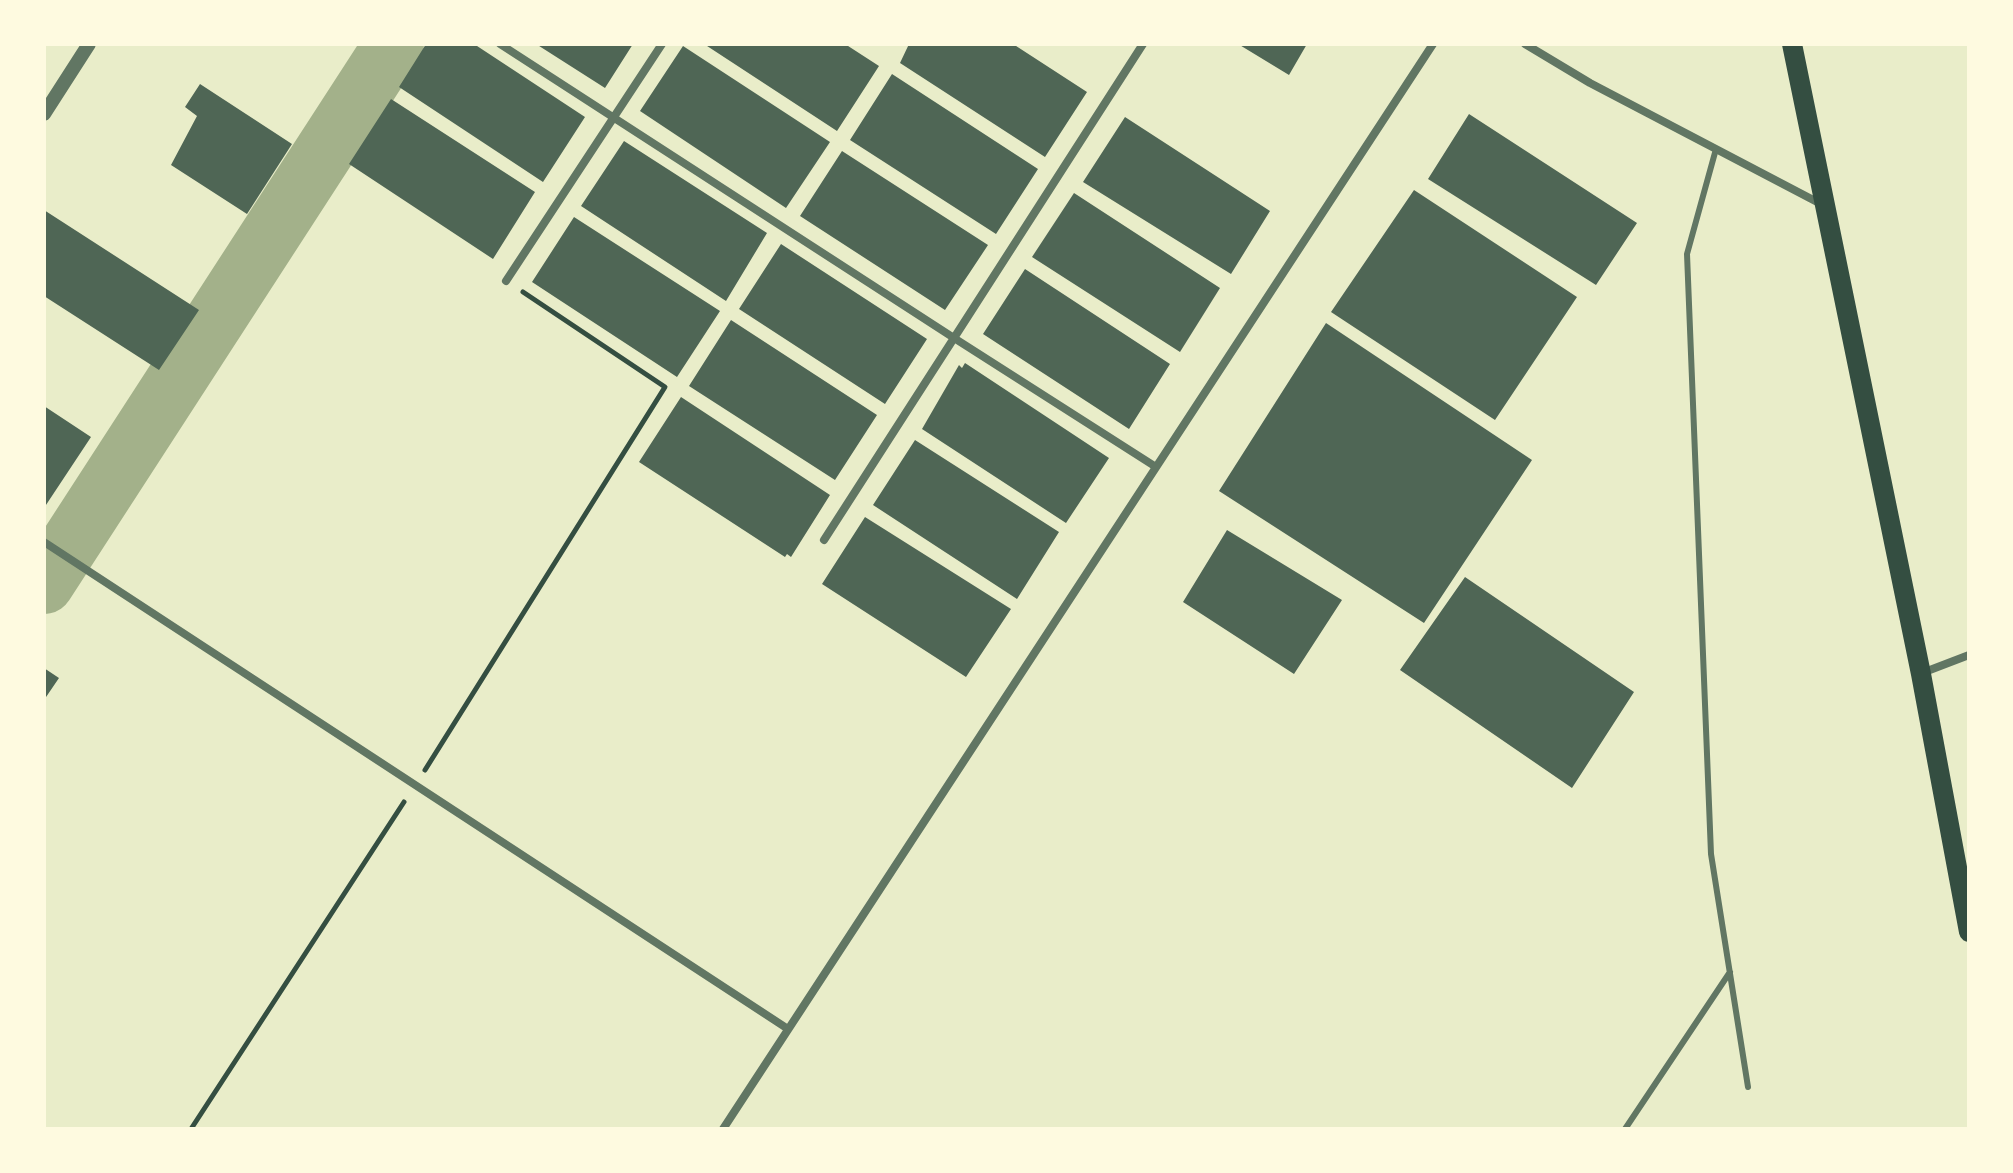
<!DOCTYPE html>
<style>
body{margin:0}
#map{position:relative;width:2013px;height:1173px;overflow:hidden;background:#e9edc9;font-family:"IBM Plex Sans",sans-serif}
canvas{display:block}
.frame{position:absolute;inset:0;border:46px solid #fefae0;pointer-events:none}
</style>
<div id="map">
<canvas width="2013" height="1173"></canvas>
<div class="frame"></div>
</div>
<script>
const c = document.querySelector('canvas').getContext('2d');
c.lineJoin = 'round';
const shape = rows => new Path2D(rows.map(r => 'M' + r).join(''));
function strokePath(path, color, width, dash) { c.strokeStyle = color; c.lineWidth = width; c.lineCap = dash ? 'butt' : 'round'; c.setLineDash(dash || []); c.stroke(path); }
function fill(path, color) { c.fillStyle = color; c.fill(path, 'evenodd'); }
const river = shape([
 [44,584,394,44]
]);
const building = shape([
 [426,44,474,44,585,117,543,182,399,87],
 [536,44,633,44,605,88],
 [704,44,845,44,879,66,837,131],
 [909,44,1013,44,1087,92,1045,157,900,63],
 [1238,44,1307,44,1289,75],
 [683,46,830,142,786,208,640,111],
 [892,74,1038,169,996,234,850,140],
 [200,84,292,144,247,214,171,165,197,116,185,107],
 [391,99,535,192,493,259,349,164],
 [1469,114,1637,223,1596,285,1428,179],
 [1125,117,1270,211,1231,274,1083,182],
 [624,141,767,233,726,301,581,206],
 [842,151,988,245,945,310,800,216],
 [1414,190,1577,297,1495,420,1331,312],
 [1074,193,1220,288,1180,352,1032,257],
 [44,210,199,310,159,370,44,296],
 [574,217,720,311,677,377,532,282],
 [781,244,927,339,885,404,739,309],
 [1025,269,1170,364,1129,429,983,334],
 [731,320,877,415,835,480,689,386],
 [1326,323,1532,460,1424,623,1219,491],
 [965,363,1109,458,1066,523,922,429,959,365,962,368],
 [681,397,830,495,791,557,787,554,785,557,639,462],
 [44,406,91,437,44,508],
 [915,440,1059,532,1017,599,873,505],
 [865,517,1011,609,966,677,822,584],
 [1227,530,1342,600,1294,674,1183,602],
 [1465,577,1634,692,1572,788,1400,670],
 [44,668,59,678,44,700]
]);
const path = shape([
 [425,770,665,387,523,292],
 [191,1129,404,802]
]);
const service = shape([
 [1716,149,1687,254,1711,854,1748,1087],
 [1625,1129,1730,972]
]);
const minor = shape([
 [500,44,954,338,1143,44],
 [1525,44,1590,83,1821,204],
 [506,281,662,44],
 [824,540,954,338,1156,467],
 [44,542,788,1029],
 [1922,673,1969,655],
 [723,1129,1433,44]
]);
const tertiary = shape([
 [44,114,89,44]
]);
const primary = shape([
 [1792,44,1921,674,1969,932]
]);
strokePath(river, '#a3b18a', 60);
fill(building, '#4f6655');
strokePath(path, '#344e41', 5);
strokePath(service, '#617663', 6);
strokePath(minor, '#617663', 8);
strokePath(tertiary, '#617663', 14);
strokePath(primary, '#344e41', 20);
</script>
